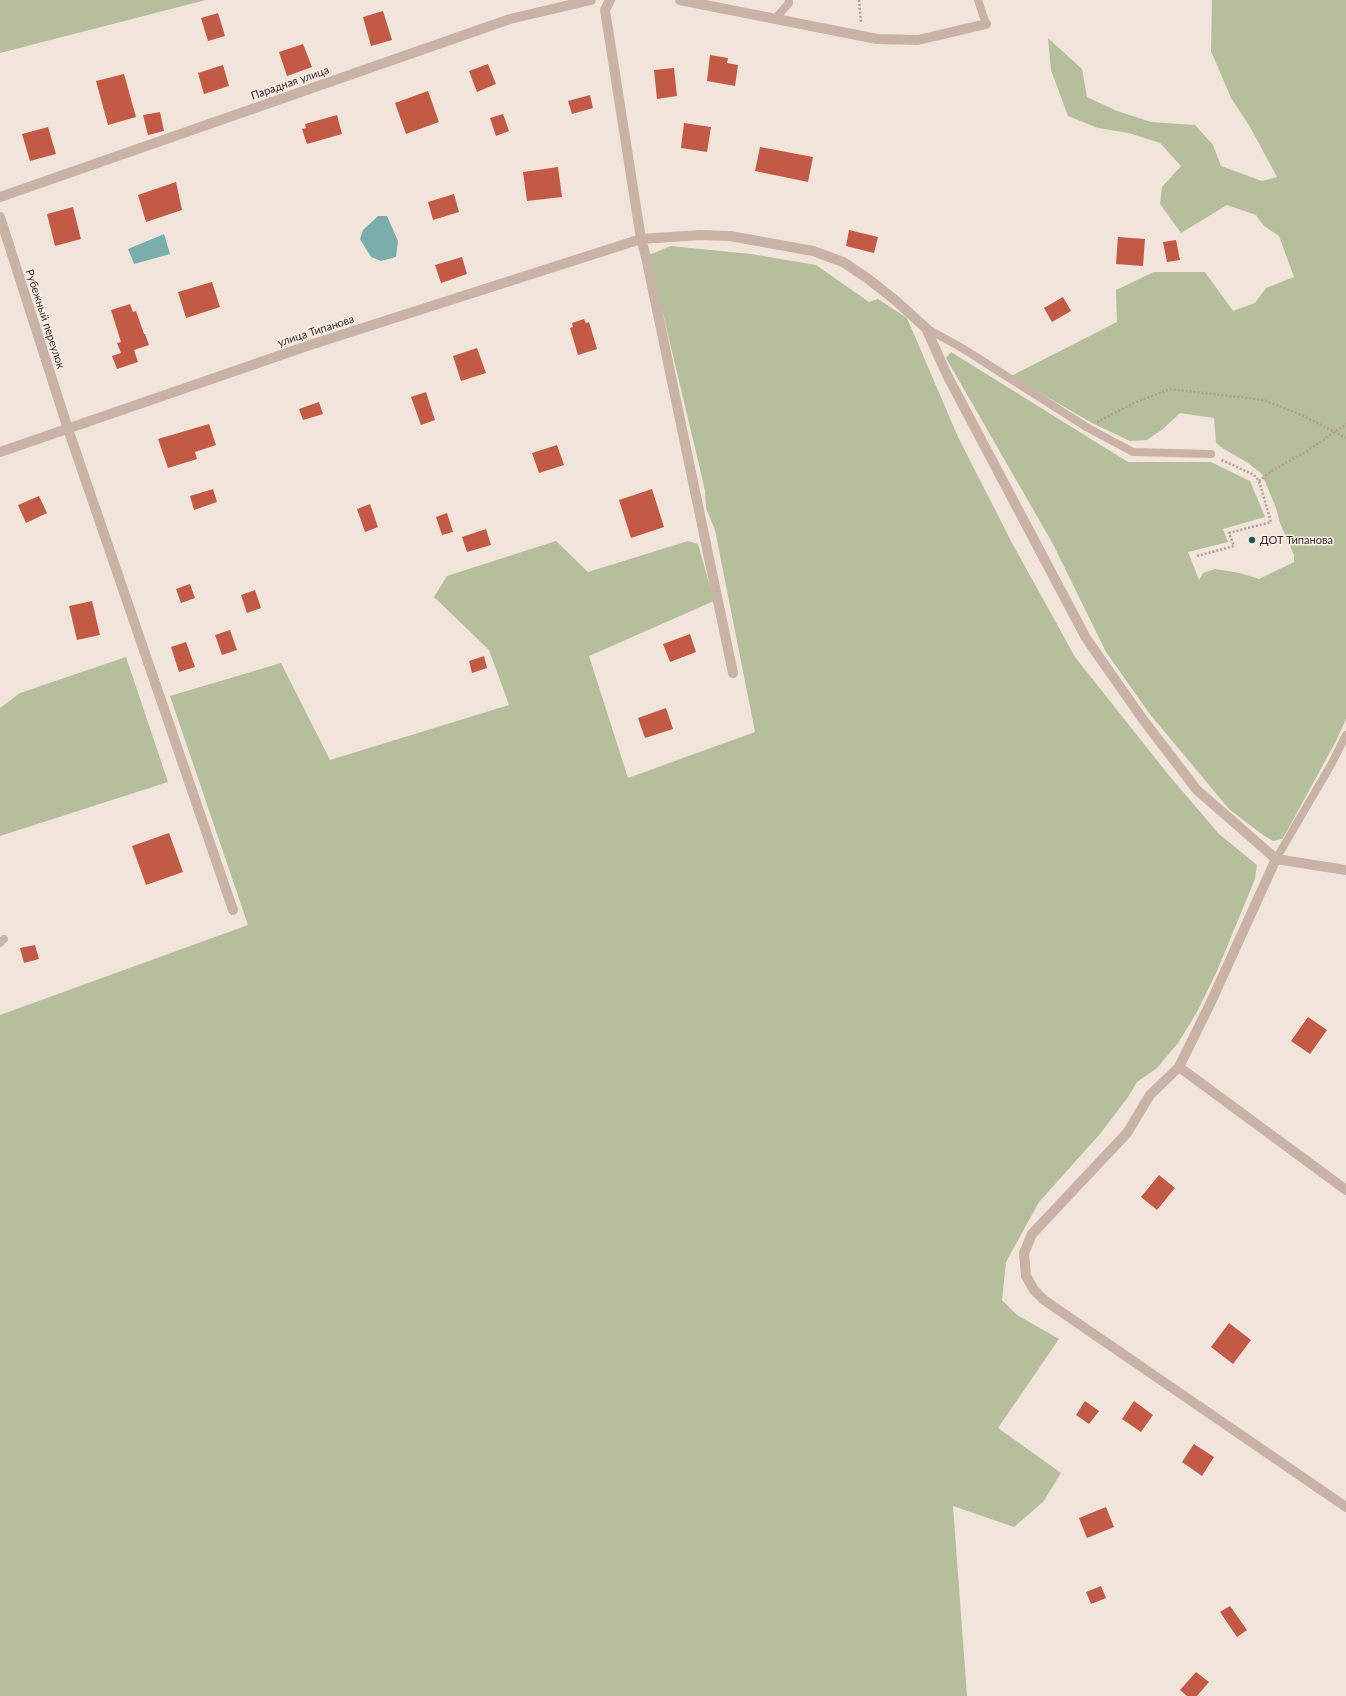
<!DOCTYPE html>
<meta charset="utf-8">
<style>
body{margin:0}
canvas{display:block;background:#f1e4da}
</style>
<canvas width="1346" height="1696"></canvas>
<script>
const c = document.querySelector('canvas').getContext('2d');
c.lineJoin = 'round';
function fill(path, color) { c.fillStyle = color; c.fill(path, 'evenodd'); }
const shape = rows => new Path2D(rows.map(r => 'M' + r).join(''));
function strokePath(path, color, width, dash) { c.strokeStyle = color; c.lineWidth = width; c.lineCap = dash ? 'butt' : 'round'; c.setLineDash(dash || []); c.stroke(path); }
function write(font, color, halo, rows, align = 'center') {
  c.font = font + ' Lato,sans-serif'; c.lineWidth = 3; c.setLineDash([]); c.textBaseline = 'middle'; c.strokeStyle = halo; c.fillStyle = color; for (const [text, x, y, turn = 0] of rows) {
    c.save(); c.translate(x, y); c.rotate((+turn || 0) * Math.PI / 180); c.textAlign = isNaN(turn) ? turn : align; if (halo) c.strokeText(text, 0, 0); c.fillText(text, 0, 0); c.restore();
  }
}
const green = shape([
 [0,0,206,0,0,53],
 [1212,0,1346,0,1346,719,1336,741,1287,831,1282,839,1273,841,1263,835,1229,809,1149,713,1106,652,1053,544,946,358,951,352,1128,462,1211,462,1250,481,1265,517,1223,529,1228,542,1188,552,1199,580,1203,573,1215,569,1240,573,1259,579,1294,562,1294,555,1280,523,1276,508,1262,474,1248,463,1224,449,1216,443,1214,418,1180,413,1163,429,1147,440,1130,441,1092,423,1011,376,1117,322,1116,290,1154,272,1205,272,1233,311,1255,303,1266,288,1294,277,1279,236,1264,226,1256,215,1227,205,1181,233,1160,204,1162,187,1181,166,1160,143,1129,133,1098,128,1068,116,1051,70,1048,38,1082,69,1087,97,1117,111,1151,122,1195,125,1213,145,1221,166,1262,181,1277,177,1250,127,1231,98,1211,51],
 [671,246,751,254,816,265,869,302,878,299,907,318,958,437,1012,543,1075,657,1167,773,1219,834,1257,865,1255,879,1217,971,1197,1012,1178,1043,1157,1068,1137,1082,1128,1097,1100,1134,1039,1202,1006,1262,1002,1300,1017,1315,1059,1339,998,1428,1061,1473,1043,1502,1014,1527,953,1506,967,1696,0,1696,0,1015,248,925,170,696,281,663,330,760,509,705,489,650,434,597,447,576,556,541,588,572,688,541,698,544,714,601,589,656,628,778,755,732,715,530,706,508,705,491,700,469,649,255],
 [126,657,168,782,0,836,0,708,20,693]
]);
const water = shape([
 [378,216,387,216,398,241,396,257,381,261,371,257,360,239,363,230],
 [164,234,170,254,134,264,128,249]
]);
const building = shape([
 [383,11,392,40,371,46,363,17],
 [218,13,225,36,208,41,201,18],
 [303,44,312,67,287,76,279,52],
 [710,55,728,58,727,63,738,65,735,86,707,81],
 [488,64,496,84,477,92,469,71],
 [223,65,229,86,204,94,198,73],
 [674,68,677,96,657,99,654,70],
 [124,74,136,117,108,125,96,81],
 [428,91,439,122,406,134,395,103],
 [590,95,593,108,572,114,568,101],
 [160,112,164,131,148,135,143,115],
 [503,114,509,131,496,136,490,118],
 [337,115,342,134,307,144,302,129,306,128,305,124],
 [684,123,711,127,707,152,681,148],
 [48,127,56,154,30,161,22,134],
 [760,147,813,157,808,182,755,171],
 [558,167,562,197,527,201,523,172],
 [176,182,182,210,146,222,138,195],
 [454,194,459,212,433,220,428,202],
 [73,207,81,239,55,246,47,214],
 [849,230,878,237,874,253,846,246],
 [1118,237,1145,239,1143,266,1116,264],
 [1176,240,1180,260,1167,262,1163,242],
 [462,257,467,274,441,283,435,265],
 [212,282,220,307,186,318,178,292],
 [1063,297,1071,311,1052,322,1044,308],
 [130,304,133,312,136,311,144,334,145,334,149,345,134,350,138,362,117,369,112,356,121,353,117,343,121,342,111,310],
 [584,319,586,323,589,322,597,349,578,355,570,328,573,327,572,323],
 [477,348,486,373,461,381,453,356],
 [426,392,435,420,421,425,411,397],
 [319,402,323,414,303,420,299,409],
 [209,424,216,445,195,452,197,459,168,468,158,439],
 [557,445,564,465,539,473,532,453],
 [213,489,217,502,194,510,190,496],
 [652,489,664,527,631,538,619,500],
 [39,496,47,513,26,523,18,505],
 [370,504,378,527,365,532,357,509],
 [447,513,453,532,442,535,436,517],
 [486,529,491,545,467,552,462,537],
 [190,584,195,598,181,603,176,589],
 [255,590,261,608,247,613,241,595],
 [92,601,100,635,77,640,69,606],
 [230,630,237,650,222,655,215,635],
 [690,634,696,652,670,662,663,644],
 [186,642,195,667,179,672,171,647],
 [484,656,487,668,472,673,469,661],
 [666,708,673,729,645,738,638,718],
 [169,833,183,872,146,885,132,846],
 [35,945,39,959,24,963,20,948],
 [1308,1017,1327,1030,1310,1054,1291,1041],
 [1159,1175,1175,1188,1157,1210,1141,1197],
 [1229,1323,1251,1340,1233,1364,1211,1347],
 [1085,1401,1099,1411,1089,1424,1076,1415],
 [1134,1401,1153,1415,1141,1432,1122,1419],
 [1194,1444,1214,1457,1202,1476,1182,1462],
 [1106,1507,1114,1527,1087,1538,1079,1518],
 [1101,1586,1106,1598,1091,1604,1086,1592],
 [1230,1606,1247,1630,1237,1637,1220,1612],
 [1196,1672,1209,1682,1197,1696,1187,1696,1180,1690]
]);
const path = shape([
 [859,0,861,23],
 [1097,422,1134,403,1170,389,1264,400,1304,416,1346,438],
 [1259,481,1273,470,1307,451,1346,424],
 [1197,556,1234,546,1229,533,1271,522,1259,481,1254,475,1220,459]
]);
const service = shape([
 [978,0,986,24],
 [775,19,789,3,789,0],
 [926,328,962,348,1088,428,1133,452,1211,454],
 [1276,859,1332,763,1346,735],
 [0,943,4,939]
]);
const minor = shape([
 [610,0,605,10,641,239,646,257,733,673],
 [680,0,877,39,918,40,986,24],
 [0,197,510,19,591,0],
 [0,217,68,429,233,910],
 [0,452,310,345,641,239,700,235,730,236,813,251,843,262,867,278,895,300,926,328,947,375,1086,638,1144,721,1197,790,1276,859,1346,870],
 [1276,859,1211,1002,1179,1067,1150,1095,1127,1133,1032,1234,1024,1253,1026,1276,1034,1290,1044,1300,1346,1507],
 [1179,1067,1346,1190]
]);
const markers = [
 [1252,540,4,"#1e5555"]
];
const streetNames = [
 ["Парадная улица",290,83,-19],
 ["Рубежный переулок",45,319,72],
 ["улица Типанова",316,331,-18]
];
const poiNames = [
 ["ДОТ Типанова",1260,540]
];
fill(green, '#b6bf9b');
fill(water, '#7aadab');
fill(building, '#c35a46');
strokePath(path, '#b49d91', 2.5, [2, 2]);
strokePath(service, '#c9b3a6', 8);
strokePath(minor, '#c9b3a6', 10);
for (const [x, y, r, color] of markers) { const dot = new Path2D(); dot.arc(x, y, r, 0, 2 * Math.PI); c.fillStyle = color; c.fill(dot); strokePath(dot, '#f9efe6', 1.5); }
write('11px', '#352a27', '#f9efe6', streetNames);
write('11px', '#352a27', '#f9efe6', poiNames, 'left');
</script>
